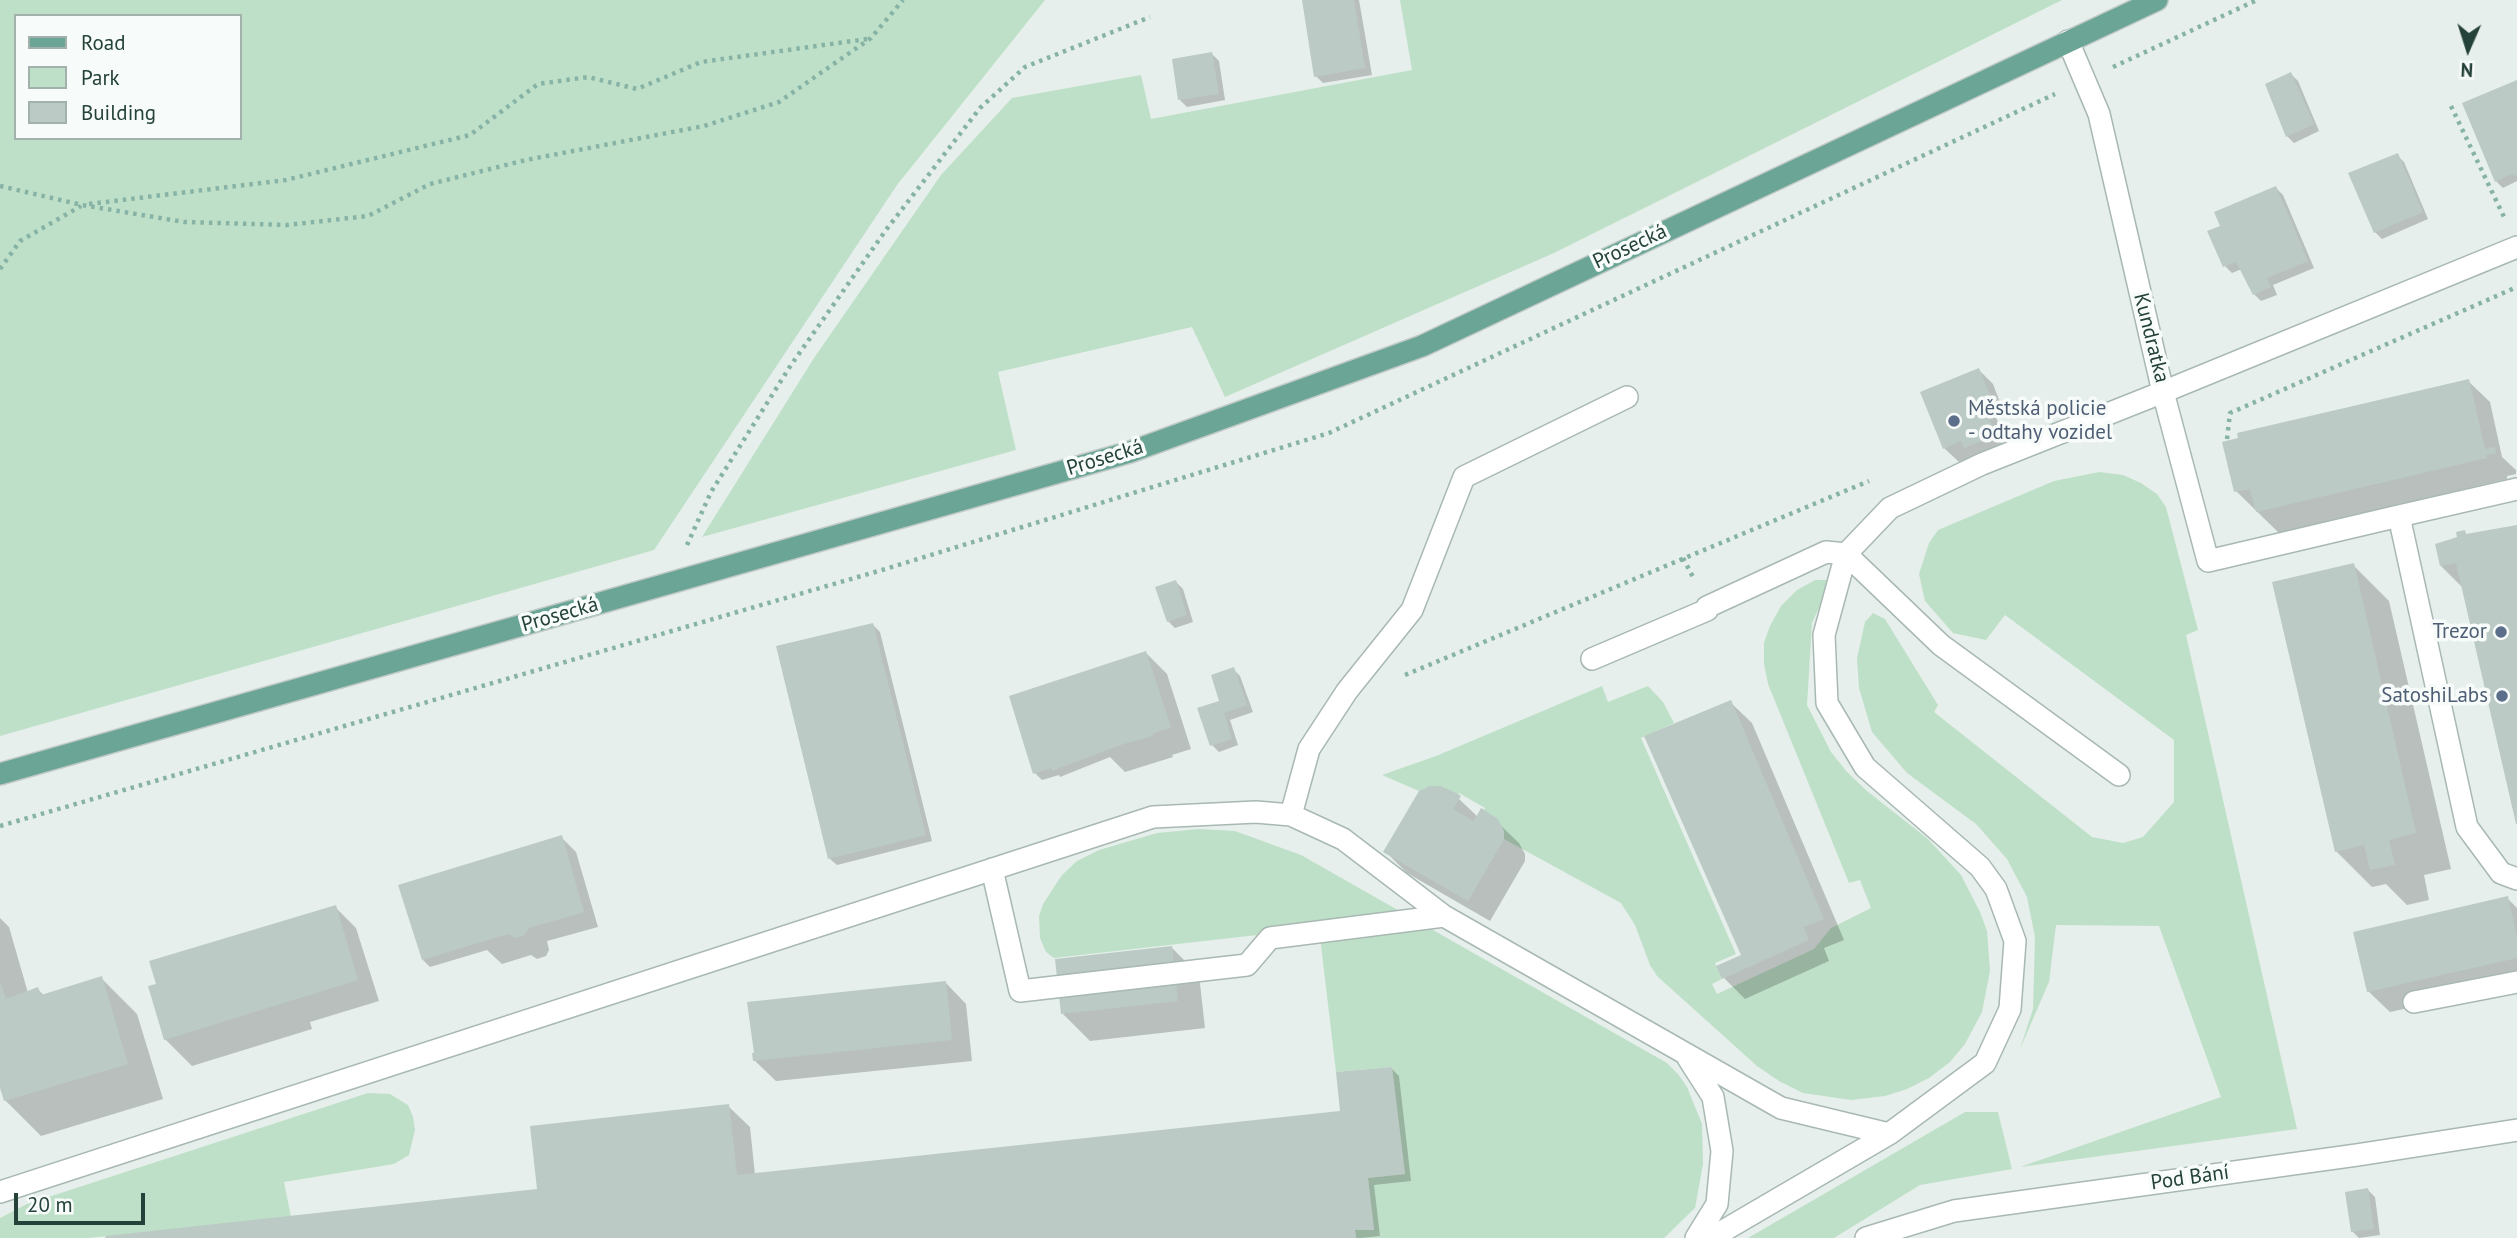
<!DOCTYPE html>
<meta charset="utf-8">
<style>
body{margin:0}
#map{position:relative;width:2517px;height:1238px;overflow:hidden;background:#e6efeb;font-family:"PT Sans",sans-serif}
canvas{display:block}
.legend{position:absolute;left:14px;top:14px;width:228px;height:126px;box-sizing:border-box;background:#f7fbf9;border:2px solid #a3b1ad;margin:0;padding:9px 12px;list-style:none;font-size:21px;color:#24423a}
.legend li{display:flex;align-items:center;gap:14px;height:35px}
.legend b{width:35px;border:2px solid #a3b1ad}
.north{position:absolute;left:2433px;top:14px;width:70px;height:70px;-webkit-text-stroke:5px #f7fbf9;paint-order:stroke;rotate:183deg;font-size:19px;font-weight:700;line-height:28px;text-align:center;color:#24423a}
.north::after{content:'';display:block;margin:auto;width:24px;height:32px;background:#24423a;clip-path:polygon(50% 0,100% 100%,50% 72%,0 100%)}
.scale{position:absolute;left:14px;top:1193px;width:131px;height:32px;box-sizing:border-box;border:4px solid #24423a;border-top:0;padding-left:9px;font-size:21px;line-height:24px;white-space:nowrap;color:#24423a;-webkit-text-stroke:5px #f7fbf9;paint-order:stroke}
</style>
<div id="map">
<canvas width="2517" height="1238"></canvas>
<ul class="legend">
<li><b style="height:9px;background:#6aa596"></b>Road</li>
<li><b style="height:19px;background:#bfe0c8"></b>Park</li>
<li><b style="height:19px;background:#bbcac4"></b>Building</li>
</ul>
<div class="north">N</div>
<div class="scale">20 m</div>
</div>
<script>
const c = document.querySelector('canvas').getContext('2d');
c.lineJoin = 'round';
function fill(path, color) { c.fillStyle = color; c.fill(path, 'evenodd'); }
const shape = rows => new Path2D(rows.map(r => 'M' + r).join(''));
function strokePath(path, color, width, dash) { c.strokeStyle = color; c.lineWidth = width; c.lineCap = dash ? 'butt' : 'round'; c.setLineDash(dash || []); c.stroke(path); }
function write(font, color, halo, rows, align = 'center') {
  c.font = font + ' "PT Sans",sans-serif'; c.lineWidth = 7; c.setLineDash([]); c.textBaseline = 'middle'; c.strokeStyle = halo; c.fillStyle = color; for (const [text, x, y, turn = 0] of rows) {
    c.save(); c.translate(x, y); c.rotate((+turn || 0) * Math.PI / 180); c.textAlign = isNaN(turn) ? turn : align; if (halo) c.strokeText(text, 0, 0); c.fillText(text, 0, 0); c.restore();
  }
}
const green = shape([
 [0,0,1045,0,897,185,654,550,0,736],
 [16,16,240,16,240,138,16,138],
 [1400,0,2062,0,1554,253,1225,397,1192,327,998,372,1016,450,702,537,814,358,941,175,1012,98,1141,75,1151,119,1412,70],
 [2099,472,2123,475,2141,483,2157,494,2166,507,2198,630,2186,635,2297,1129,2020,1167,2221,1097,2159,926,2056,925,2049,982,2020,1049,2033,1009,2035,937,2027,897,2007,859,1976,824,1907,773,1872,732,1859,688,1857,658,1865,622,1873,613,1885,619,1938,705,1934,712,2092,837,2123,843,2143,837,2174,802,2174,740,2005,615,1986,640,1953,633,1925,601,1919,574,1929,543,1938,530,2054,481],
 [1815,580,1829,580,1830,583,1812,623,1807,705,1831,752,1847,772,1867,791,1928,839,1961,875,1980,912,1987,931,1990,971,1982,1012,1965,1044,1950,1062,1929,1078,1907,1089,1885,1096,1851,1100,1803,1093,1779,1081,1757,1066,1657,976,1650,965,1635,925,1621,903,1504,839,1504,831,1483,811,1485,808,1459,793,1457,795,1441,786,1429,786,1419,791,1382,775,1436,756,1602,686,1608,702,1648,686,1663,702,1674,723,1641,738,1736,954,1715,963,1722,979,1712,984,1717,994,1814,949,1831,928,1871,908,1860,880,1849,883,1768,684,1764,664,1764,643,1770,626,1781,606,1797,590],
 [1199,829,1235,831,1301,855,1667,1063,1678,1074,1687,1087,1702,1124,1703,1164,1695,1208,1664,1238,1356,1238,1355,1230,1374,1229,1368,1178,1405,1174,1392,1067,1336,1072,1319,928,1054,958,1046,952,1040,938,1039,916,1043,904,1062,875,1077,861,1099,850,1157,833],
 [368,1093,390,1094,408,1105,413,1117,415,1130,409,1155,394,1164,284,1182,291,1217,88,1238,0,1238,0,1218,27,1204],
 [1965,1112,1998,1112,2012,1169,1920,1185,1834,1238,1748,1238]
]);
const shadow = shape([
 [1303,0,1359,0,1372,75,1323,83,1316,76],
 [1212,54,1219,61,1225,100,1187,107,1180,100],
 [2291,74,2298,81,2319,131,2294,143,2287,136],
 [2517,81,2517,181,2503,188,2496,181],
 [2397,155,2404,162,2428,219,2382,239,2375,232],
 [2276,188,2283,195,2314,268,2273,285,2277,295,2261,301,2254,294,2242,269,2232,273,2225,266],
 [1979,370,1993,384,2003,410,1994,413,2010,449,1980,462,1974,456,1959,462,1944,448],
 [2468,381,2490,402,2502,457,2516,470,2516,474,2507,476,2507,479,2279,533,2236,491],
 [2517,526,2517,821,2463,588,2441,566,2465,532,2468,536],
 [2353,565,2389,601,2451,869,2424,875,2429,900,2407,905,2386,884,2372,887,2336,851],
 [1176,582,1183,589,1193,622,1175,628,1168,621],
 [873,625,880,632,932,841,837,865,830,859,778,647],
 [1146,653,1167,674,1191,749,1172,755,1173,757,1125,772,1110,757,1060,777,1059,775,1042,780,1035,773],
 [1233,669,1240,676,1253,712,1230,720,1238,745,1219,752,1212,745,1222,702],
 [1730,702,1752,723,1844,940,1824,948,1829,961,1745,999,1724,978,1743,956],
 [1459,799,1478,817,1496,821,1519,843,1525,854,1525,861,1490,921,1407,873,1386,852],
 [561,837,576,852,598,927,547,941,549,950,546,956,537,959,531,955,502,964,487,950,430,967,423,960],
 [2507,898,2517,908,2517,984,2390,1012,2368,991],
 [335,907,356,928,379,1001,310,1022,312,1029,192,1066,165,1039,158,985],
 [0,918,9,927,28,993,38,989,44,996,101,978,137,1014,163,1099,41,1136,5,1100,0,1082],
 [1172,948,1199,975,1205,1028,1090,1041,1063,1014],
 [945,982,966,1004,972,1061,776,1081,754,1060,754,1055],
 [1392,1069,1399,1076,1411,1181,1374,1185,1380,1236,1361,1238,104,1238,539,1191,728,1106,750,1127,755,1175,1342,1112],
 [2368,1190,2375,1197,2380,1235,2359,1238,2352,1231]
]);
const building = shape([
 [1302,0,1354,0,1365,68,1314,77],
 [1212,52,1219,94,1178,100,1172,59],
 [2291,72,2314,124,2286,137,2265,84],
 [2517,80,2517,175,2514,176,2513,173,2495,182,2462,103],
 [2398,153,2423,212,2374,233,2348,173],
 [2276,186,2308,261,2267,278,2271,287,2253,295,2236,262,2223,267,2207,231,2220,226,2214,212],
 [1979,368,1990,395,1981,398,1996,435,1964,448,1961,441,1943,449,1920,392],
 [2469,379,2485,449,2495,447,2496,453,2486,455,2487,458,2256,512,2250,489,2234,492,2222,442,2238,438,2237,433],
 [2517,525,2517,824,2516,824,2456,563,2440,566,2435,544,2451,539,2457,537,2456,532,2465,530,2466,534],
 [2354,563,2416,833,2389,840,2395,865,2370,870,2364,845,2335,852,2272,582],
 [1176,580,1187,615,1167,622,1155,587],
 [873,623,926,835,828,859,776,646],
 [1146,651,1171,727,1152,734,1153,736,1120,745,1052,771,1051,768,1033,774,1009,696],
 [1234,667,1247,705,1224,713,1232,739,1210,746,1197,708,1219,701,1211,675],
 [1731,700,1824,919,1804,927,1809,940,1722,979,1716,966,1741,955,1644,736],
 [1429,786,1441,786,1458,794,1461,796,1453,809,1474,821,1481,808,1498,819,1504,831,1504,839,1468,901,1383,852,1419,791],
 [562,835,584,912,529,928,525,935,515,938,508,934,422,960,398,885],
 [2508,896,2517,937,2517,958,2367,992,2353,932],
 [336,905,358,980,164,1040,148,986,156,984,149,961],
 [1172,946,1178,1001,1061,1014,1055,959],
 [102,976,128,1064,4,1101,0,1088,0,981,6,999,38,987,41,995],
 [946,981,952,1040,753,1061,752,1053,754,1053,747,1002],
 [1392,1067,1405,1174,1368,1178,1374,1230,1355,1230,1356,1238,106,1238,105,1236,537,1189,530,1126,729,1104,737,1175,1340,1111,1336,1072],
 [2368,1188,2374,1229,2351,1232,2345,1192]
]);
const path = shape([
 [2113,67,2257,0],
 [2451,106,2505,219],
 [0,186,82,205,184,222,287,225,368,216,430,184,526,160,704,126,779,102,871,38,903,0],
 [89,204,286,180,470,135,538,84,588,77,637,89,701,62,867,39],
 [0,269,20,241,81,206],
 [2227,439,2230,413,2517,287],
 [687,545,711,492,791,365,886,230,980,108,1025,67,1150,17],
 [1683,558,1694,579],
 [1405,675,1869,481],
 [0,826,882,570,1329,433,2055,94]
]);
const minor = shape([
 [2068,41,2099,114,2163,392,2208,561,2399,516,2467,827,2501,873,2517,879],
 [2399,516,2517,489],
 [1592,659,1707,610,1707,607,1826,552,1846,554,1941,645,2119,775],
 [1291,815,1309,749,1347,691,1412,610,1464,477,1627,397],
 [992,869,1020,991,1247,965,1270,938,1444,916],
 [2414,1002,2517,982],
 [1688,1058,1713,1097,1722,1151,1717,1204,1696,1238],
 [0,1192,1153,817,1256,812,1291,815,1343,839,1444,916,1781,1108,1889,1134],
 [1711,1238,1889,1134,1985,1063,2010,1009,2015,941,1996,889,1980,867,1865,767,1827,703,1824,635,1846,554,1890,508,1982,464,2163,392,2517,247],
 [1866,1238,1954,1211,2357,1155,2517,1130]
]);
const major = shape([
 [0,774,1130,452,1422,346,2157,0]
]);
const markers = [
 [1954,421,7,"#5c6f8a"],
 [2501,632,7,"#5c6f8a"],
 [2502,696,7,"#5c6f8a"]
];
const streetNames = [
 ["Prosecká",1630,247,-25],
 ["Kundratka",2151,338,76],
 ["Prosecká",1105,458,-17],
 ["Prosecká",560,615,-16],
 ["Pod Bání",2190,1178,-8]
];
const serviceNames = [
 ["Městská policie",1968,409,"left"],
 ["- odtahy vozidel",1968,433,"left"],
 ["Trezor",2487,632],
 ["SatoshiLabs",2488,696]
];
fill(green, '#bfe0c8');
fill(shadow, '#0003');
fill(building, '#bbcac4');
strokePath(minor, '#a8b8b2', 24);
strokePath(major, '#c2cac8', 24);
strokePath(path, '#86b3a5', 4.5, [3.5, 5]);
strokePath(minor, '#fff', 21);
strokePath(major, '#6aa596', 21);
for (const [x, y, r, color] of markers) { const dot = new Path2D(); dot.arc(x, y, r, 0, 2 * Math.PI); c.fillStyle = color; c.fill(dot); strokePath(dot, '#f7fbf9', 2.5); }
write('21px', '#24423a', '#f7fbf9', streetNames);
write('21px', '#4e5e75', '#f7fbf9', serviceNames, 'right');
</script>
